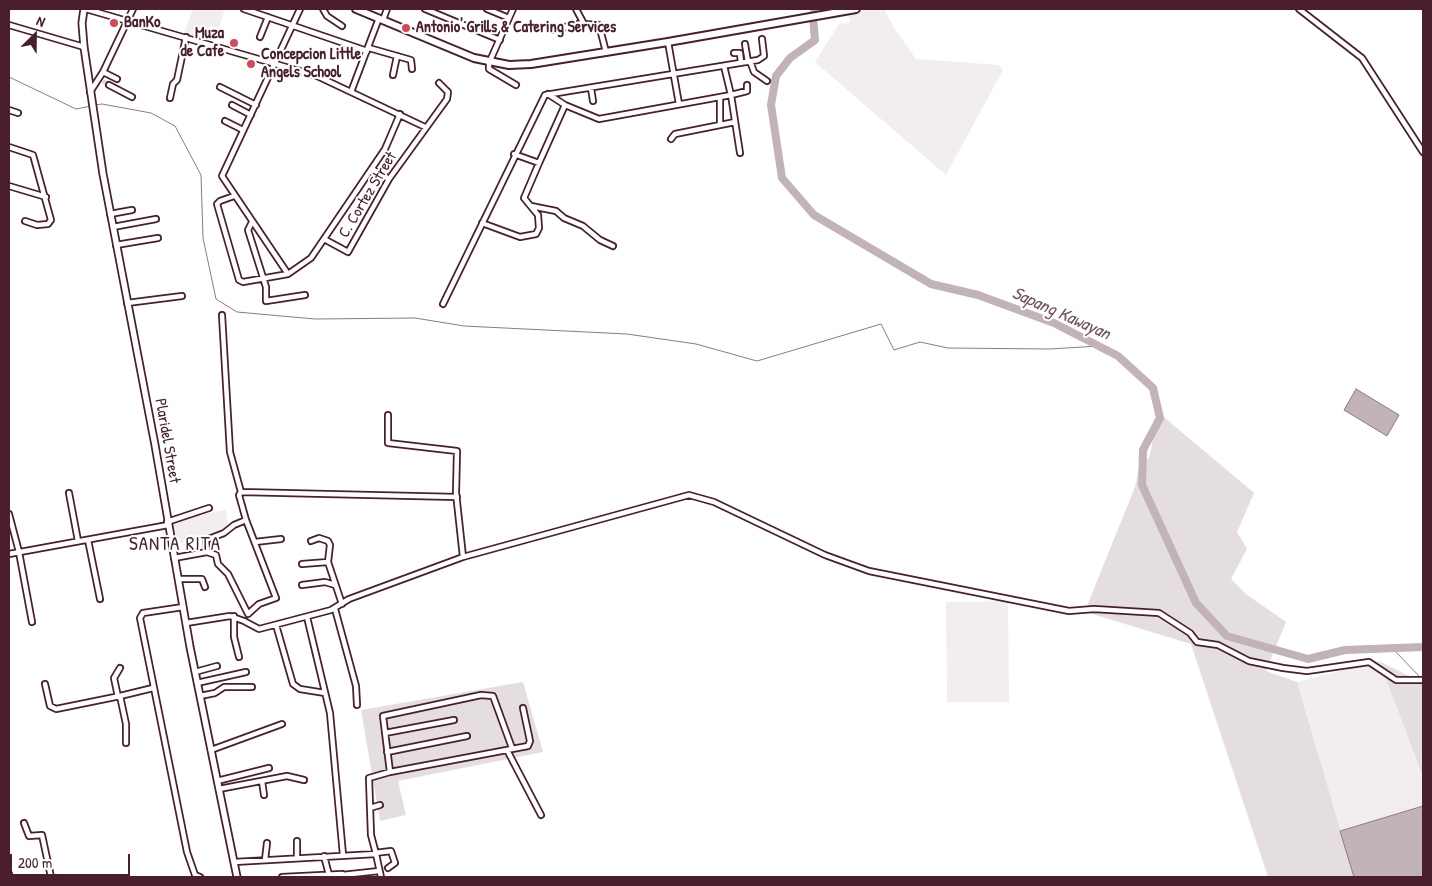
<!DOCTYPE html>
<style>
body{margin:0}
#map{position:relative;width:1432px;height:886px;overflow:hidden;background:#fff;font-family:"Patrick Hand",sans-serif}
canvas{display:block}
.frame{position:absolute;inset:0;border:10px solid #4a1f2b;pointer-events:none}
.north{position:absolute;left:10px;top:10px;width:50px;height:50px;-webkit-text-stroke:4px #fff;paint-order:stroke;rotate:23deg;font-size:14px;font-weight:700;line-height:20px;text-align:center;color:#4a1f2b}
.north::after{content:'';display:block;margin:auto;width:18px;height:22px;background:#4a1f2b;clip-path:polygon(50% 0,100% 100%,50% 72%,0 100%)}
.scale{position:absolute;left:10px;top:854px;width:120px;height:22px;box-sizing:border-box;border:2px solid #4a1f2b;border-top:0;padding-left:6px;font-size:15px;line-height:18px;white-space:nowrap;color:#4a1f2b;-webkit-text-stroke:4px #fff;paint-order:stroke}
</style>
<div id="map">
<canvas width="1432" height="886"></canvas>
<div class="frame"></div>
<div class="north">N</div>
<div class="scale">200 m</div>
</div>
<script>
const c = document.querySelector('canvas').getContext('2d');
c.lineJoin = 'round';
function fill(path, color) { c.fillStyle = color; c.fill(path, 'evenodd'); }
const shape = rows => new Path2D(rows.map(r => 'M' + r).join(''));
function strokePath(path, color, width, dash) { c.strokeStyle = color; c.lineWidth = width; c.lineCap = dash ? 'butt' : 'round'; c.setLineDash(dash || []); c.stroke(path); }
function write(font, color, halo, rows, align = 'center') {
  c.font = font + ' "Patrick Hand",sans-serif'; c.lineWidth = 4; c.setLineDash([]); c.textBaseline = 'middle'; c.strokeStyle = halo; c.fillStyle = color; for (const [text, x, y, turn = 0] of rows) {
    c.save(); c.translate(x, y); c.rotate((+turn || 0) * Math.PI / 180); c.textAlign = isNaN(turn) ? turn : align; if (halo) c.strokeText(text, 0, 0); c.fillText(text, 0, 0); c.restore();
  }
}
const built = shape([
 [193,9,225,9,219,28,210,26,205,40,184,33],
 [871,9,884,9,896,31,916,59,999,65,1003,70,946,175,815,62,839,24,850,22,848,13],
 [226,510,228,524,223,531,208,538,174,544,170,520],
 [1008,601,1009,702,947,702,946,602],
 [1379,661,1423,778,1423,806,1340,831,1297,682]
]);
const green = shape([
 [1159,413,1254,493,1237,532,1247,549,1231,579,1246,594,1286,622,1266,671,1297,682,1354,877,1268,877,1191,644,1076,609,1087,606,1135,487,1139,468,1149,458],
 [1379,661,1423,683,1423,778,1415,756],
 [523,682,543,752,398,781,406,815,380,821,361,710]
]);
const water = shape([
 [1356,389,1399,415,1387,436,1344,410,1356,389],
 [1423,806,1423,877,1354,877,1340,831,1423,806]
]);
const stream = shape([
 [9,77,76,109,91,106],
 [94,105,102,104,151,113,175,126,201,175,203,238,216,299,237,312,315,319,415,318,464,326,627,334,696,344,757,361,881,324,894,350,920,342,948,348,1050,349,1099,346],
 [1393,649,1422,679]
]);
const river = shape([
 [815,9,813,17,815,40,790,58,776,76,771,105,782,178,814,215,931,284,978,295,1054,323,1118,356,1153,388,1160,418,1143,450,1142,485,1196,603,1227,636,1308,659,1345,650,1423,647]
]);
const minorTunnel = shape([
 [103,81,109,85]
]);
const minor = shape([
 [86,9,317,76,425,127],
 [244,9,367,51],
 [300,9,222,176,288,274,311,258,385,149,400,114],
 [323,9,327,16,342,26],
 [425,9,500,40],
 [487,9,509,18],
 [513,9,489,63,489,69,516,85],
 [576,9,584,24,599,25,606,52],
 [1299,9,1362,58,1423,152],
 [383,20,387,9],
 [9,25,84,47],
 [553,30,582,23],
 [260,37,268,17],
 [668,42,679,104],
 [745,44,748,62],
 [369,48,411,60,412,69],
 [734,53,740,53,741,63],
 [750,61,754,72,767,81],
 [724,66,731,95,747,91,747,85],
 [103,72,117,79],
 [393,75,397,56],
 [109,85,132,97],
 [220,87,256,105],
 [591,88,593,101],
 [90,92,103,72,133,9],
 [351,92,379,18],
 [548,94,565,105,599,119,731,95,740,153],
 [720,97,720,125],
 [170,98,173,84,177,80,186,37],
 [232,105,251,115],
 [9,110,18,113],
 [225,121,243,130],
 [671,139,675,134,735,122],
 [9,147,33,155,51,220,48,224,37,225,25,221],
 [514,154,539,163,565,105],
 [372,169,389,179],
 [9,186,46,197],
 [234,196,220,201,217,204,239,280,243,282,288,274],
 [531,206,556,211,564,218,583,226,600,240,613,246],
 [110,214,132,210],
 [252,222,248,230,266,287,266,301,305,295],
 [482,223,520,237,536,234,539,228,538,215,524,198,539,163],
 [113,227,156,219],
 [324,239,348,252,389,179,447,99,448,92,439,83],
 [116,245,158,238],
 [127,303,182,296],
 [443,304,545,95,758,60,764,56,762,39],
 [222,315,230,452,241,492],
 [388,415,388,443,457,451,456,493,463,557],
 [69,493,78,541],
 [9,514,19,552,32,622],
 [167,522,209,508],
 [88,540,100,599],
 [311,541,319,538,328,541,330,545,328,562],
 [255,542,281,539],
 [207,552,216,555,218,564,228,574,248,614,259,604,276,598,246,520,239,495,241,492,457,497],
 [9,554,168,525],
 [174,558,207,552,206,540,224,533,234,525,246,520],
 [302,564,328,562,342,604],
 [179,579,202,579,205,587],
 [302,585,325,582,335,585],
 [183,607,143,613,140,618,187,852,195,875,200,877],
 [335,609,356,686,357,705],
 [234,616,234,637,239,657],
 [307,617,330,713,343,855],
 [186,623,230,616,244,621,259,629,331,610,349,599,463,557,689,495,714,502,825,555,869,571,1069,611,1094,609,1159,613,1190,633,1197,642,1218,645,1249,661,1283,668,1307,671,1369,662,1396,680,1423,680],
 [276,625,293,684,300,689,325,693],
 [195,672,217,666],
 [197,683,246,672],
 [45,684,50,706,56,709,120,696],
 [200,696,215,693,224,687,252,687],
 [118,697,114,678,120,668],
 [385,733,454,720],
 [126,743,126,724,120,696,153,688],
 [211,750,282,724],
 [507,750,541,815],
 [387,752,467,736],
 [390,772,383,716,481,695,493,696,512,748],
 [217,781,269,768],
 [262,781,264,795],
 [219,789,287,776,304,780],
 [370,808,380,805],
 [24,823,29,836,42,835,51,877],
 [297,841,297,858],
 [375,853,391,851,395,863,388,868],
 [376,854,371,835,369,778,390,772,528,746,530,741,523,708],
 [324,856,329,875],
 [265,860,267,843],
 [234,862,376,854,381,877],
 [9,874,9,877],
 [342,875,379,871],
 [282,877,342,874]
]);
const tertiary = shape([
 [84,9,82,23,84,47,103,174,155,445,190,647,237,877]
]);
const secondary = shape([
 [356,9,474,58,509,65,531,64,668,42,856,9]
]);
const markers = [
 [114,23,5,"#d1495b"],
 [406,28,5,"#d1495b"],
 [234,43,5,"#d1495b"],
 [251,64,5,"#d1495b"]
];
const poiNames = [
 ["BanKo",124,23],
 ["Antonio' Grills & Catering Services",416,28],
 ["Muza",224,34,"right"],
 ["de Cafe",224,52,"right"],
 ["Concepcion Little",261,55],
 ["Angels School",261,73]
];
const streetNames = [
 ["C. Cortez Street",368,195,-59],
 ["Plaridel Street",167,441,80]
];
const waterNames = [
 ["Sapang Kawayan",1061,314,24]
];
const quarterNames = [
 ["SANTA RITA",175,545]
];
fill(built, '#f2eeef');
fill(green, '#e5dee0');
fill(water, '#c1b3b6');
strokePath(water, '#91787e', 1);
strokePath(stream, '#91787e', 1);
strokePath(river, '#c1b3b6', 8);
strokePath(minorTunnel, '#dbd2d5', 4.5, [4.5, 2]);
strokePath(minor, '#4a1f2b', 8);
strokePath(tertiary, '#4a1f2b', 9);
strokePath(secondary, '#4a1f2b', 10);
strokePath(minor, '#fff', 4.5);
strokePath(tertiary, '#fff', 5.5);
strokePath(secondary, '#fff', 6);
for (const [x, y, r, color] of markers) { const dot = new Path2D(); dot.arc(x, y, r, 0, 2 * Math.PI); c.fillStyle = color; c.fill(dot); strokePath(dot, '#fff', 2); }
write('bold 16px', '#4a1f2b', '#fff', poiNames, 'left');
write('16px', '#4a1f2b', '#fff', streetNames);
write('italic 18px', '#74535c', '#fff', waterNames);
c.letterSpacing = '1px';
write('19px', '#4a1f2b', '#fff', quarterNames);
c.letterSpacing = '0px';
</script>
